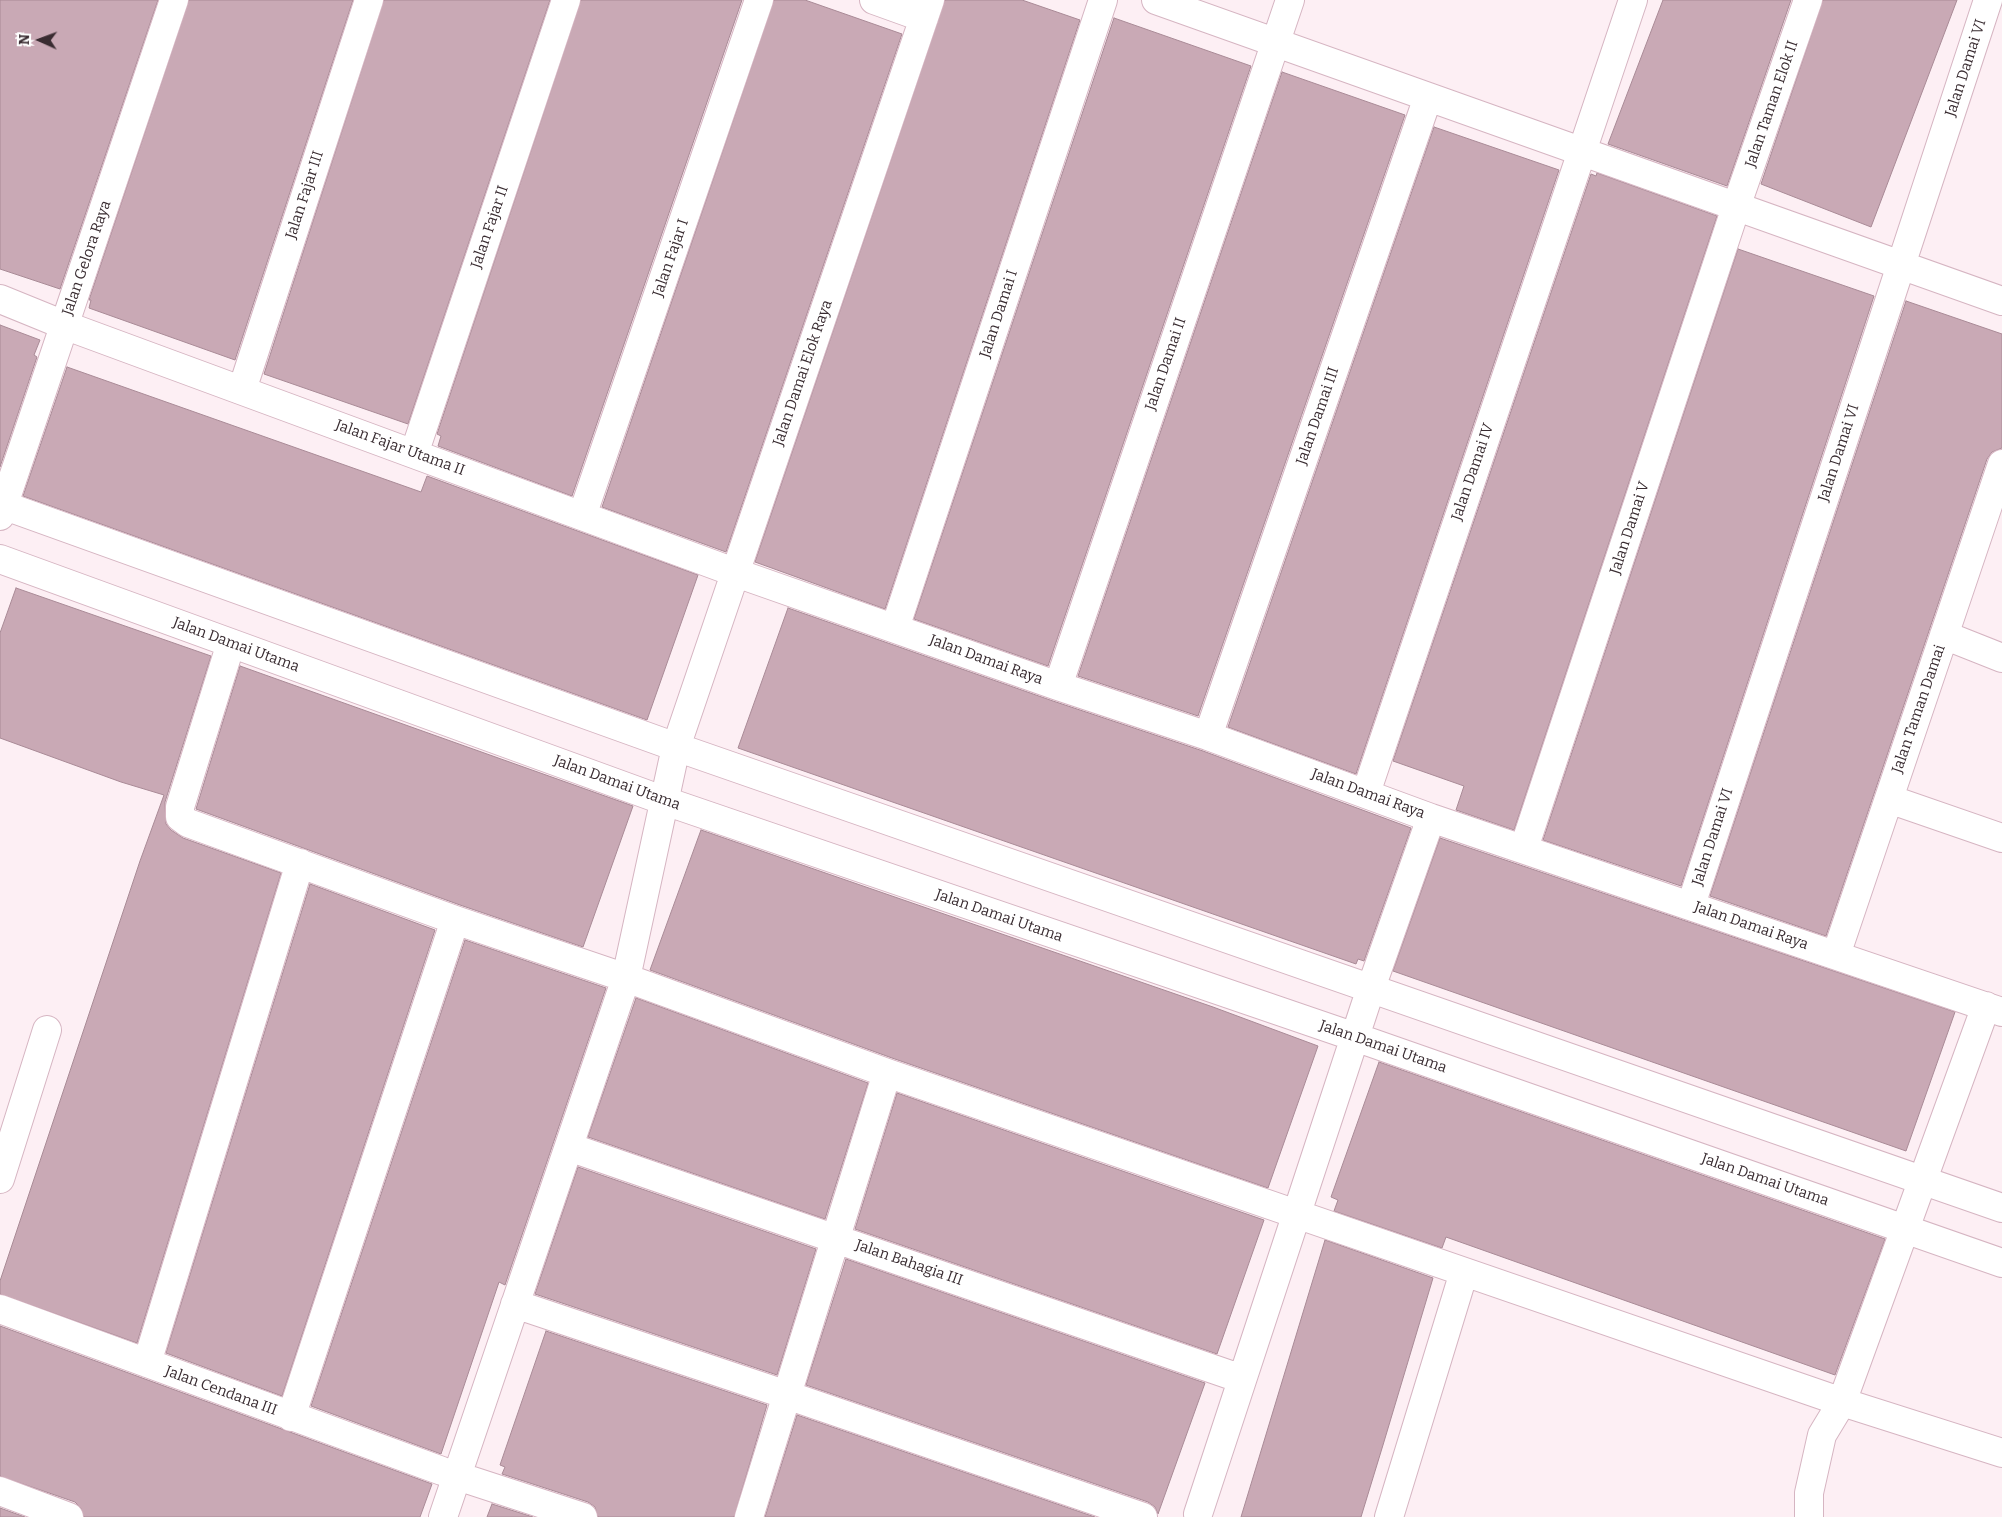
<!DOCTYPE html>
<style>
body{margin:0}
#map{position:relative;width:2002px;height:1517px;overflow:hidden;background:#fdeff4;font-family:Bitter,serif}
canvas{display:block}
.north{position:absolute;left:15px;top:15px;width:50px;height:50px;-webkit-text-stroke:4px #fff;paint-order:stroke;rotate:272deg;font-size:14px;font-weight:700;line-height:20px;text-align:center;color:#392c31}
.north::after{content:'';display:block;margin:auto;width:18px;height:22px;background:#392c31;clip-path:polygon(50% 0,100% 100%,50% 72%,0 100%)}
</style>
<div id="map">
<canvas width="2002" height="1517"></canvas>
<div class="north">N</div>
</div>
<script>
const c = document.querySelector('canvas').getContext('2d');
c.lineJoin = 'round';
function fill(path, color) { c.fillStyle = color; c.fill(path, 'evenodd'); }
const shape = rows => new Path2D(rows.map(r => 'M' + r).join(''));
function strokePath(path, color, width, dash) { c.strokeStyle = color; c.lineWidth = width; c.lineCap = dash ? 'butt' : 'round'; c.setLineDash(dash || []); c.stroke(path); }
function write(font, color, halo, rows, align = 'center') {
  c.font = font + ' Bitter,serif'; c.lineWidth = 5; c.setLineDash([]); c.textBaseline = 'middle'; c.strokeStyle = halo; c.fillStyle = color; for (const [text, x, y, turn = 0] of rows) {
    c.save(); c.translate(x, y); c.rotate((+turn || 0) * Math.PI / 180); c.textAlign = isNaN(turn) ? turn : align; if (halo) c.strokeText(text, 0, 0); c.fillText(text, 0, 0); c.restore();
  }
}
const building = shape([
 [0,0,158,0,60,289,0,269,0,0],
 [189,0,353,0,235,360,89,308,91,300,89,300,189,0],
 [384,0,550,0,408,424,264,374,384,0],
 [581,0,742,0,572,496,438,446,441,436,437,434,581,0],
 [774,0,805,0,902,34,726,552,602,507,774,0],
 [945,0,1022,0,1080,20,885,609,755,562,945,0],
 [1663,0,1791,0,1727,186,1608,144,1663,0],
 [1823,0,1957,0,1871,227,1761,184,1823,0],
 [1114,18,1251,66,1048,666,914,619,1114,18],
 [1282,72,1405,115,1198,716,1078,676,1282,72],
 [1434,127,1559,170,1356,774,1228,727,1434,127],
 [1597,173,1717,216,1514,830,1456,810,1464,786,1393,761,1591,174,1596,176,1597,173],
 [1738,249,1874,296,1681,886,1543,840,1738,249],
 [1906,301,2002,334,2002,448,1992,452,1987,459,1826,936,1710,896,1906,301],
 [0,325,40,340,34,355,37,357,0,467,0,325],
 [67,367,421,492,427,476,698,575,647,720,23,496,67,367],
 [16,588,211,656,165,802,166,824,171,830,183,838,281,873,137,1343,0,1294,0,1281,140,861,164,795,121,782,0,738,0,633,16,588],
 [788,608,1053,701,1203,751,1411,828,1364,961,1358,959,1356,964,738,748,788,608],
 [240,666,633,806,583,947,460,905,196,809,240,666],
 [701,830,1213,1007,1318,1046,1268,1188,892,1058,650,970,701,830],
 [1440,838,1955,1012,1906,1151,1393,971,1440,838],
 [310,884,435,930,282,1396,166,1353,310,884],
 [465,940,606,988,505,1285,499,1282,441,1454,311,1406,465,940],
 [636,998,868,1083,825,1219,588,1137,636,998],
 [1379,1062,1885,1239,1835,1375,1446,1237,1442,1248,1334,1211,1338,1200,1331,1197,1379,1062],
 [897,1093,1264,1220,1217,1354,855,1229,897,1093],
 [578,1167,816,1249,777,1375,535,1294,578,1167],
 [1325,1240,1433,1278,1383,1445,1361,1517,1241,1517,1325,1240],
 [846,1259,1205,1383,1158,1514,1155,1507,1148,1502,806,1385,846,1259],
 [0,1326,432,1484,420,1517,84,1517,81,1508,75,1502,0,1476,0,1326],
 [546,1331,767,1405,734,1517,598,1517,595,1507,588,1502,502,1474,505,1467,500,1465,546,1331],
 [797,1415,1095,1517,765,1517,797,1415],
 [492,1504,533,1517,487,1517,492,1504],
 [0,1508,25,1517,0,1517,0,1508]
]);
const minor = shape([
 [874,0,924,18],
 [1156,0,2002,301],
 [0,299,64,325,742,575,1058,686,1208,736,1431,818,2002,1012],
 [242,390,369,0],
 [414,454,566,0],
 [0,504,676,747,2002,1208],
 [0,516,174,0],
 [582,516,759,0],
 [0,559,665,801,1355,1037,2002,1263],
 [895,628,1103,0],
 [1944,635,2002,658],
 [231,643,180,807,180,817,188,823,455,920,626,978,887,1073,1842,1402,2002,1453],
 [1058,686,1290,0],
 [1208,736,1428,97],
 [1366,793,1633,0],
 [1889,799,2002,838],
 [1524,848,1736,207,1808,0],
 [1691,905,1988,0],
 [1836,955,2002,464],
 [569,1147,1242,1379],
 [0,1179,47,1030],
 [515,1304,787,1395,1143,1517],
 [0,1309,442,1471,583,1517],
 [147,1363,300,863],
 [291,1417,455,920],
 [0,1491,69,1517],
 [1198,1514,1371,988,1431,818],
 [443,1517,626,978,676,747,930,0],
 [749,1517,887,1073],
 [1389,1517,1464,1272],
 [1809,1517,1809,1493,1822,1435,1842,1402,1986,1006]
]);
const streetNames = [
 ["Jalan Damai VI",1966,68,-72],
 ["Jalan Taman Elok II",1772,104,-71],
 ["Jalan Fajar III",305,195,-72],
 ["Jalan Fajar II",490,227,-71],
 ["Jalan Gelora Raya",87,258,-71],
 ["Jalan Fajar I",671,258,-71],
 ["Jalan Damai I",999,314,-72],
 ["Jalan Damai II",1166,364,-71],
 ["Jalan Damai Elok Raya",803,373,-71],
 ["Jalan Damai III",1318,416,-71],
 ["Jalan Fajar Utama II",400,448,20],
 ["Jalan Damai VI",1839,453,-72],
 ["Jalan Damai IV",1473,472,-71],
 ["Jalan Damai V",1630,528,-72],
 ["Jalan Damai Utama",236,645,20],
 ["Jalan Damai Raya",986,660,20],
 ["Jalan Taman Damai",1919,709,-71],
 ["Jalan Damai Utama",617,783,20],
 ["Jalan Damai Raya",1368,794,20],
 ["Jalan Damai VI",1713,837,-72],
 ["Jalan Damai Utama",999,916,19],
 ["Jalan Damai Raya",1751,926,19],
 ["Jalan Damai Utama",1383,1047,19],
 ["Jalan Damai Utama",1765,1180,19],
 ["Jalan Bahagia III",909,1263,19],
 ["Jalan Cendana III",221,1391,20]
];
fill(building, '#c9a9b5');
strokePath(building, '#a98a96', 1);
strokePath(minor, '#d6b5c2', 30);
strokePath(minor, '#fff', 28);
write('15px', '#392c31', '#fff', streetNames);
</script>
